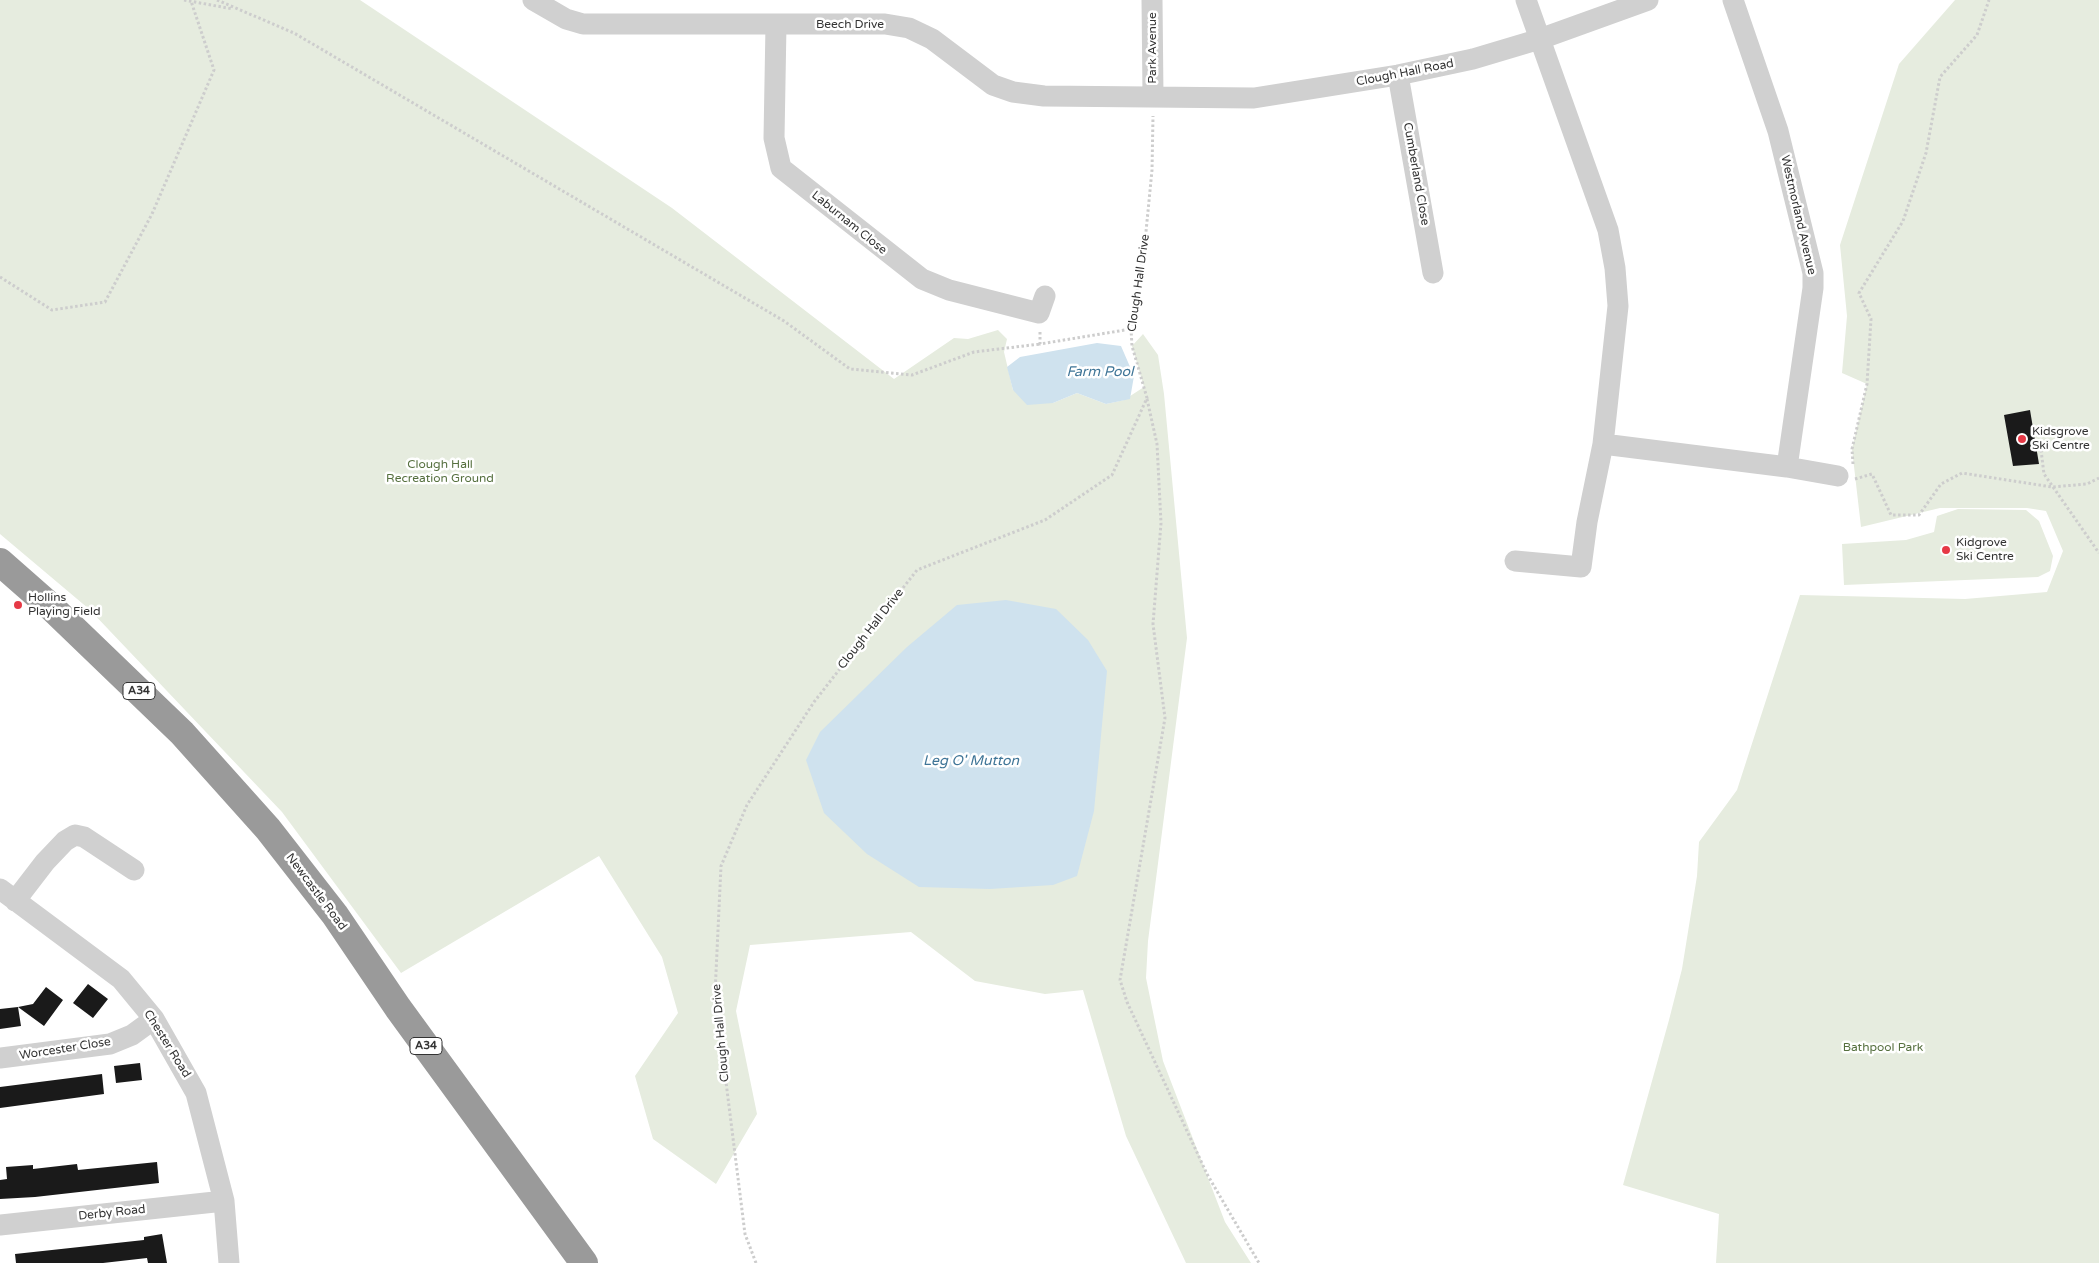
<!DOCTYPE html>
<style>
body{margin:0}
canvas{display:block;background:#fff}
</style>
<canvas width="2099" height="1263"></canvas>
<script>
const c = document.querySelector('canvas').getContext('2d');
c.lineJoin = 'round';
function fill(path, color) { c.fillStyle = color; c.fill(path, 'evenodd'); }
const shape = rows => new Path2D(rows.map(r => 'M' + r).join(''));
function strokePath(path, color, width, dash) { c.strokeStyle = color; c.lineWidth = width; c.lineCap = dash ? 'butt' : 'round'; c.setLineDash(dash || []); c.stroke(path); }
function write(font, color, halo, rows, align = 'center') {
  c.font = font + ' "Varela Round",sans-serif'; c.lineWidth = 5; c.setLineDash([]); c.textBaseline = 'middle'; c.strokeStyle = halo; c.fillStyle = color; for (const [text, x, y, turn = 0] of rows) {
    c.save(); c.translate(x, y); c.rotate((+turn || 0) * Math.PI / 180); c.textAlign = isNaN(turn) ? turn : align; if (halo) c.strokeText(text, 0, 0); c.fillText(text, 0, 0); c.restore();
  }
}
const green = shape([
 [0,0,360,0,672,208,894,379,954,338,968,339,998,330,1007,339,1004,352,1013,390,1053,403,1077,393,1106,404,1124,400,1144,387,1132,346,1143,334,1158,355,1164,394,1187,638,1148,941,1146,978,1163,1061,1225,1222,1251,1263,1186,1263,1126,1136,1083,990,1045,994,975,981,911,932,750,945,736,1011,757,1114,716,1184,653,1139,635,1076,678,1013,662,957,599,856,401,973,282,812,89,609,0,534],
 [1955,0,2099,0,2099,1263,1716,1263,1719,1214,1623,1185,1669,1020,1682,969,1697,876,1699,842,1737,790,1800,595,1965,599,2047,592,2063,551,2046,511,2027,508,1940,508,1861,527,1852,449,1867,384,1842,373,1847,316,1840,245,1899,64],
 [1958,509,2026,510,2039,521,2053,556,2050,571,2038,577,1844,585,1842,544,1906,540,1934,532,1937,516]
]);
const water = shape([
 [1097,343,1121,346,1134,376,1130,399,1106,404,1077,393,1053,403,1027,405,1013,390,1007,367,1020,357],
 [1006,600,1056,609,1088,640,1107,671,1094,811,1077,876,1053,885,990,889,919,887,867,854,824,813,806,760,820,732,907,647,957,605]
]);
const building = shape([
 [2030,410,2039,464,2013,466,2004,415],
 [88,984,108,999,93,1018,73,1003],
 [46,987,63,1000,44,1026,18,1007,33,1004],
 [18,1007,21,1026,0,1029,0,1009],
 [140,1063,142,1080,116,1083,114,1066],
 [102,1074,104,1094,0,1108,0,1087],
 [157,1162,159,1183,35,1197,0,1199,0,1180,7,1179,6,1167,33,1165,33,1169,77,1164,78,1170],
 [162,1234,167,1263,148,1263,147,1258,103,1263,16,1263,15,1254,144,1240,144,1237]
]);
const path = shape([
 [184,0,233,9],
 [217,0,294,33,784,321,850,369,912,375,974,352,1040,344],
 [0,277,52,310,105,302,152,214,214,70,191,1],
 [1040,332,1040,344,1131,329],
 [1147,399,1157,444,1161,523,1153,624,1165,718,1120,980,1127,1002,1207,1174,1259,1263],
 [2041,450,2044,474,2099,553],
 [1853,464,1852,449,1867,384,1871,319,1859,293,1903,221,1926,153,1940,77,1977,35,1989,0],
 [1855,479,1872,474,1891,515,1919,515,1941,484,1962,473,2052,487,2087,484,2099,478],
 [756,1263,745,1234,715,994,721,866,747,805,814,702,917,570,1045,520,1112,475,1147,398,1132,346,1131,329,1145,242,1152,170,1153,116]
]);
const minor = shape([
 [533,0,566,19,583,24,885,24,909,28,932,39,993,85,1013,92,1044,96,1254,98,1398,75,1473,59,1540,39,1648,0],
 [1152,0,1153,95],
 [1733,0,1778,131,1813,273,1813,288,1787,467],
 [776,25,774,138,781,168,922,279,949,290,1039,313,1045,296],
 [1398,75,1433,273],
 [1603,444,1787,467,1838,476],
 [1515,561,1581,567,1587,522,1603,444,1618,306,1615,268,1608,230,1526,0],
 [0,889,121,979,154,1019,196,1093,224,1201,229,1263],
 [15,901,45,862,65,841,75,835,84,837,134,870],
 [0,1058,110,1044,132,1035,154,1019],
 [0,1225,224,1201]
]);
const highway = shape([
 [0,562,50,606,182,733,268,829,335,915,398,1008,584,1263]
]);
const markers = [
 [2022,439,5,"#e63946"],
 [1946,550,5,"#e63946"],
 [18,605,5,"#e63946"]
];
const shields = [
 [139,691,32],
 [426,1046,32]
];
const shieldNames = [
 ["A34",139,691],
 ["A34",426,1046]
];
const streetNames = [
 ["Beech Drive",850,25],
 ["Park Avenue",1153,48,-90],
 ["Clough Hall Road",1405,73,-11],
 ["Cumberland Close",1416,174,80],
 ["Westmorland Avenue",1798,215,77],
 ["Laburnam Close",849,223,39],
 ["Clough Hall Drive",1139,283,-82],
 ["Clough Hall Drive",871,629,-52],
 ["Newcastle Road",316,892,53],
 ["Clough Hall Drive",721,1033,-95],
 ["Chester Road",167,1044,58],
 ["Worcester Close",65,1049,-9],
 ["Derby Road",112,1213,-6]
];
const poiNames = [
 ["Kidsgrove",2032,432],
 ["Ski Centre",2032,446],
 ["Kidgrove",1956,543],
 ["Ski Centre",1956,557],
 ["Hollins",28,598],
 ["Playing Field",28,612]
];
const parkNames = [
 ["Clough Hall",440,465],
 ["Recreation Ground",440,479],
 ["Bathpool Park",1883,1048]
];
const waterNames = [
 ["Farm Pool",1100,372],
 ["Leg O' Mutton",971,761]
];
fill(green, '#e6ecdf');
fill(water, '#cfe2ee');
fill(building, '#1a1a1a');
strokePath(path, '#cdcdcd', 3, [2.5, 2.5]);
strokePath(minor, '#d0d0d0', 21);
strokePath(highway, '#9a9a9a', 28);
for (const [x, y, r, color] of markers) { const dot = new Path2D(); dot.arc(x, y, r, 0, 2 * Math.PI); c.fillStyle = color; c.fill(dot); strokePath(dot, '#fff', 2); }
for (const [x, y, w] of shields) { const box = new Path2D(); box.roundRect(x - w / 2, y - 8.5, w, 17, 4); c.fillStyle = '#fff'; c.fill(box); strokePath(box, '#333', 1); }
write('bold 11px', '#333', null, shieldNames);
write('12px', '#333', '#fff', streetNames);
write('12px', '#333', '#fff', poiNames, 'left');
write('12px', '#56703f', '#fff', parkNames);
write('italic 14px', '#3f7597', '#fff', waterNames);
</script>
